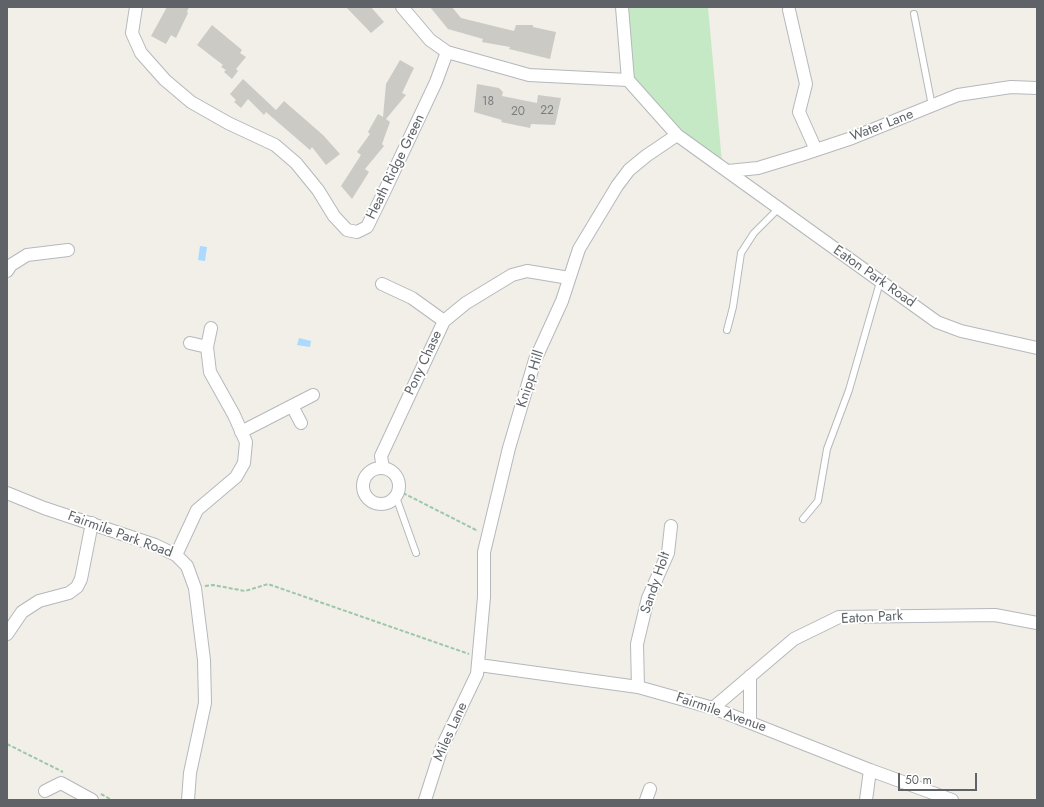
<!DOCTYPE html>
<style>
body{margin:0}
#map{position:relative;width:1044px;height:807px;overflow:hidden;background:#f1efe8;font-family:Jost,sans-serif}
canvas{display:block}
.frame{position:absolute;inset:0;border:8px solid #5f6368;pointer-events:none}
.scale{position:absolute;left:898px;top:773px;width:79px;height:18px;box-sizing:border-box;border:2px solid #5f6368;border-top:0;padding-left:5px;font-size:12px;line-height:14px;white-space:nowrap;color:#5f6368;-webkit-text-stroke:3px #fff;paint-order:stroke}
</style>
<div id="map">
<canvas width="1044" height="807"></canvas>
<div class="frame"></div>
<div class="scale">50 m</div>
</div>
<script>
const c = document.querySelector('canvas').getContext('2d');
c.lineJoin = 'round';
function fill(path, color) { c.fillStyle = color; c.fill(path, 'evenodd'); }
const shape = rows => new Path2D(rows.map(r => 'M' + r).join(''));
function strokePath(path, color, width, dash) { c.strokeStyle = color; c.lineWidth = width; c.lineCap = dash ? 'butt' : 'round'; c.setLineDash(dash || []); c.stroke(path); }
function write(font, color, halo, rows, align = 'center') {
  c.font = font + ' Jost,sans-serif'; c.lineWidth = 3.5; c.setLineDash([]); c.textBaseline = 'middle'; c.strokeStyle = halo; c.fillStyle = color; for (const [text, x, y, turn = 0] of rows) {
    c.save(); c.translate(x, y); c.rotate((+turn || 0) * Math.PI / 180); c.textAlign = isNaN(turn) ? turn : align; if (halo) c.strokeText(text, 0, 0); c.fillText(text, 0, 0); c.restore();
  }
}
const green = shape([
 [625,7,708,7,722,163,682,132,631,77]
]);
const water = shape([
 [200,246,207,247,205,261,198,260],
 [299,338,311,341,310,347,297,345]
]);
const building = shape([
 [167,7,189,7,187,12,188,13,176,38,171,35,166,44,151,36],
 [346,7,371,7,384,22,371,33],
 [430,7,452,7,461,18,514,31,516,25,533,25,533,27,556,32,550,59,509,49,510,47,482,42,483,39,448,29],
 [212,25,242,50,240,53,246,57,236,69,238,71,232,79,224,72,226,70,221,67,223,65,197,45],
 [400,60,414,68,402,93,406,95,386,119,390,122,382,144,384,146,365,169,369,172,352,199,341,186,361,155,357,152,370,134,368,132,378,114,383,117,386,84],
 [243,79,276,110,284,101,323,135,340,154,326,165,312,147,310,150,266,112,264,115,248,99,241,108,234,102,236,100,230,94],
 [477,84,499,88,503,92,502,96,537,103,538,95,561,98,555,125,531,124,530,128,501,122,502,120,474,112]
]);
const path = shape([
 [403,493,478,531],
 [205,586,213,585,245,591,268,584,469,654],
 [7,744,63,772],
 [101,794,112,800]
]);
const lane = shape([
 [914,14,932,106],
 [727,330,733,307,741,253,754,233,778,209],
 [396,497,416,553],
 [803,519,818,501,827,449,849,390,880,282]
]);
const street = shape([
 [136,7,132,33,141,53,165,80,191,102,228,123,275,145,296,163,318,190,334,216,347,230,357,232,367,227,386,188,436,82,447,52],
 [402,7,430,40,447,52,529,75,628,80],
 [622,7,628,80,677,135,937,322,961,331,1037,348],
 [789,10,806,84,799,112,816,150],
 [728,171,758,168,804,154,852,138,958,95,1011,87,1037,88],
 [7,271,11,265,27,255,68,250],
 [382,284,412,298,444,321],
 [190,343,207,347],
 [292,406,301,423],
 [241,432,313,395],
 [383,468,381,456,444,321,466,303,512,275,527,271,569,278],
 '363 486a18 18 0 1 1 36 0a18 18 0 1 1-36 0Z',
 [7,493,44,508,155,545,176,555,187,566,195,588,204,660,205,703,190,773,188,800],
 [176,555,197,510,236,477,244,463,246,442,234,415,210,372,207,347,211,328],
 [7,634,22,612,39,601,69,593,77,587,81,579,92,523],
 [479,665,638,687,713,708,870,770,952,800],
 [750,676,750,722],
 [638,687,637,644,648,598,668,553,671,526],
 [713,708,794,639,839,617,995,615,1037,623],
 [45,791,61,783,92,800],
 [425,800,442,747,477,674,484,597,484,552,509,448,535,360,562,301,579,249,617,186,629,170,646,156,677,135],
 [646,800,650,789],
 [866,800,870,770]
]);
const numberNames = [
 ["18",488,102],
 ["22",547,111],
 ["20",518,112]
];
const streetNames = [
 ["Water Lane",882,126,-21],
 ["Heath Ridge Green",396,167,-64],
 ["Eaton Park Road",874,277,35],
 ["Pony Chase",424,363,-65],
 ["Knipp Hill",531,379,-72],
 ["Fairmile Park Road",120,535,20],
 ["Sandy Holt",656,583,-71],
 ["Eaton Park",872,618,-3],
 ["Fairmile Avenue",721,713,19],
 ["Miles Lane",451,732,-66]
];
fill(green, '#c5e8c5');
fill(water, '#aadaff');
fill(building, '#cccac5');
strokePath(lane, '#b5b8bc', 8);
strokePath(street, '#b5b8bc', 14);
strokePath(path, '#9cc7a9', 2, [4, 2]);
strokePath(lane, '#fff', 6);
strokePath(street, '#fff', 12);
write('12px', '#7a7d7f', null, numberNames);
write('14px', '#5f6368', '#fff', streetNames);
</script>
